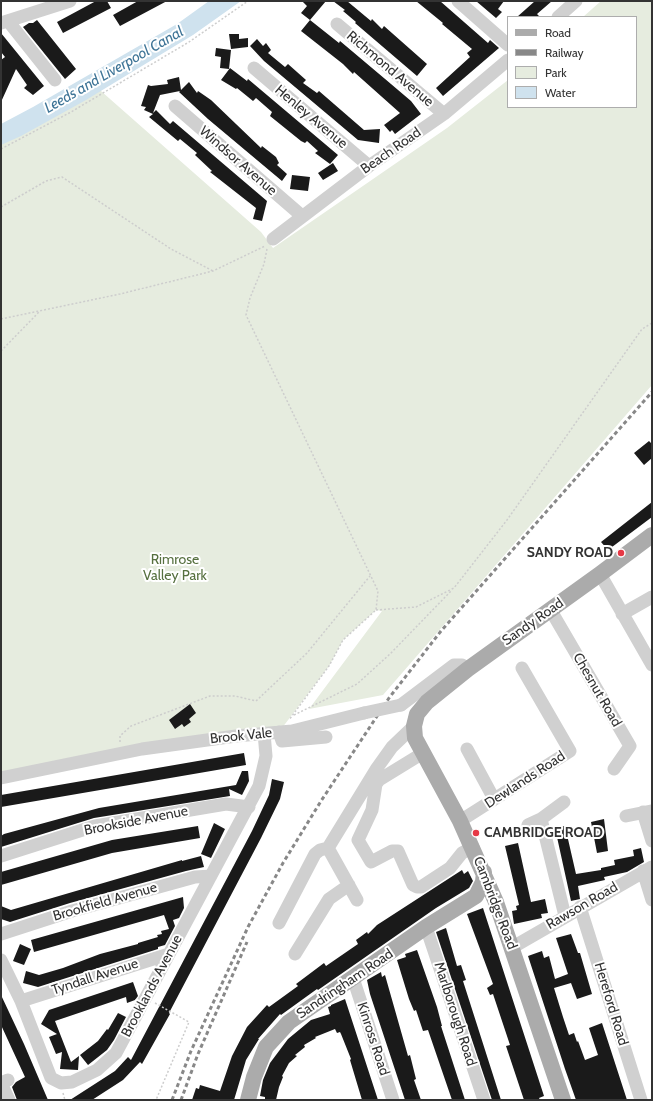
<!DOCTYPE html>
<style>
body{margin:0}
#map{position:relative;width:653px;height:1101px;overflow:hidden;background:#fff;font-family:Cabin,sans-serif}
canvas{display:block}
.frame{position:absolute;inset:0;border:2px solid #333;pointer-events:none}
.legend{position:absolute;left:507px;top:16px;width:130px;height:92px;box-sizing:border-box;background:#fff;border:1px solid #adadad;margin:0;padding:5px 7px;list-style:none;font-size:12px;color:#333}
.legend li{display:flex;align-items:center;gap:8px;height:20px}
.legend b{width:20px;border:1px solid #adadad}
</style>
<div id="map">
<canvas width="653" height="1101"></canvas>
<div class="frame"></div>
<ul class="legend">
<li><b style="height:5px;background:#ababab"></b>Road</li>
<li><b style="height:5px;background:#888"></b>Railway</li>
<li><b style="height:11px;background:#e6ecdf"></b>Park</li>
<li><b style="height:11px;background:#cfe2ee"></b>Water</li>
</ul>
</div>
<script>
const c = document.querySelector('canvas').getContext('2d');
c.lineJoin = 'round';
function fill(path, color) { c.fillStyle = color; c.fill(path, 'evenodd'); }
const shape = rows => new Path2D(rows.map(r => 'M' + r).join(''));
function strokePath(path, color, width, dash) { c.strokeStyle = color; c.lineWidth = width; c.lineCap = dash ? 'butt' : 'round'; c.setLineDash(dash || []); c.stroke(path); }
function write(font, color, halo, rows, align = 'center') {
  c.font = font + ' Cabin,sans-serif'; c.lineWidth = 4; c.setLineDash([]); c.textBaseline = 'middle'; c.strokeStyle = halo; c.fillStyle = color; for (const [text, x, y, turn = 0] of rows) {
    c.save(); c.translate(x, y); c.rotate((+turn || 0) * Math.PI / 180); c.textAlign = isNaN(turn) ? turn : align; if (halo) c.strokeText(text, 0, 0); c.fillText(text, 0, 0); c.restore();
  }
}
const green = shape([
 [601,1,652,1,652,385,383,695,309,709,382,611,376,610,343,640,329,666,279,732,1,778,1,134,93,84,261,232,273,248,447,128,508,80,508,107,636,107,636,17,583,17]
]);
const water = shape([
 [209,1,241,1,193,35,86,100,21,136,1,145,1,124,33,107,177,24]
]);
const building = shape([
 [96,1,107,1,111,8,63,33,57,22],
 [138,1,167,1,120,26,113,15],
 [302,1,326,1,310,20,301,13,307,6],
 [333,1,347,1,371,21,372,19,382,29,384,26,427,64,417,76,355,23,356,22,343,11,345,10],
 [416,1,440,1,488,43,490,40,499,48,443,96,436,88,470,57,467,53,472,49,442,24,443,23],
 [476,1,504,1,498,9,502,12,496,18],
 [535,1,552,1,537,14,540,17,517,17],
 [37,20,76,69,65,79,23,27,29,23,33,23],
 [310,20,339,43,340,41,391,84,411,101,421,114,395,134,392,130,390,132,384,125,400,113,354,72,353,74,343,64,301,31],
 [1,33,44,86,33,95,24,88,27,85,16,69,1,102,1,60,5,57,1,52],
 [229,34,239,34,239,39,248,38,248,47,231,49],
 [257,39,263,46,266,43,271,50,268,53,285,67,288,64,306,80,303,83,317,93,319,91,364,130,380,129,379,143,358,140,295,87,264,61,250,46],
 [216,48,231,50,229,69,220,68,221,57,215,56],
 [230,68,247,81,248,79,338,155,330,164,315,153,318,151,307,141,305,143,301,141,270,116,272,112,256,98,253,101,237,88,236,89,221,80],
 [179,77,181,90,189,82,197,93,198,91,211,100,261,148,262,146,276,157,279,163,277,165,287,174,282,181,208,119,179,92,180,91,160,95,153,113,156,110,170,124,173,121,267,201,262,221,253,219,256,208,210,172,212,171,195,155,197,153,180,139,178,141,149,117,153,114,144,110,146,107,141,106,148,85,151,86,168,84,167,80],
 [333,163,338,171,323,180,318,173],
 [292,175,310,177,308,191,290,189],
 [649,441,652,444,652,458,644,465,634,453],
 [652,502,652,517,608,550,601,542],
 [190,704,196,713,189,719,191,722,184,727,182,724,175,729,169,720],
 [244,753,246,765,1,807,1,795],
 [242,771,248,771,249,781,242,795,229,789,230,796,94,818,1,847,1,836,4,834,99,808,236,785],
 [272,779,284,782,280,799,261,838,169,1013,170,1014,142,1064,140,1062,123,1080,92,1100,70,1100,115,1071,128,1057,131,1060,252,831,269,795],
 [604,819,608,851,597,853,591,822],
 [214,823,225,829,211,858,201,854],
 [198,826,200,838,112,853,1,885,1,872,112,840],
 [565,826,576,874,601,870,601,868,615,865,614,860,634,856,633,850,641,848,644,862,627,872,604,877,605,880,578,886,580,899,571,901,555,828],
 [518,843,531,902,545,899,548,913,541,914,542,918,514,924,512,911,517,910,516,906,519,905,505,846],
 [201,856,204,867,186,871,70,903,10,922,1,919,1,906,11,910,182,860,182,861],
 [462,870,464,874,468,871,473,881,469,888,436,908,318,990,317,989,281,1015,280,1014,258,1039,259,1039,246,1060,234,1100,192,1100,196,1088,199,1089,200,1085,220,1091,232,1056,247,1027,267,1005,269,1007,298,986,296,984,324,963,326,966,358,944,356,940,367,932,368,934,377,925],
 [183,897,184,908,179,918,173,920,175,926,165,945,158,947,158,949,38,987,23,983,26,971,39,975,63,968,100,954,138,944,138,943,158,937,157,935,162,934,161,931,169,929,164,915,34,952,31,940],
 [483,908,544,1096,539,1098,540,1100,524,1100,506,1046,510,1045,493,994,490,995,487,988,493,984,467,914],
 [446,928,457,966,461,965,466,980,463,981,501,1100,492,1100,436,932],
 [571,934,578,953,580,953,592,994,577,999,571,983,554,988,563,1017,569,1035,574,1033,577,1042,578,1041,585,1060,598,1055,589,1028,602,1023,627,1100,576,1100,565,1069,528,956,542,951,544,958,549,956,555,979,568,974,556,938],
 [20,944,31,949,24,965,13,961],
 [417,950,437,1007,442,1026,441,1026,465,1100,452,1100,428,1030,423,1031,416,1010,414,1011,409,999,397,960,406,957,405,954],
 [381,972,382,977,385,975,408,1056,410,1055,416,1079,414,1080,421,1100,405,1100,370,994,367,980],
 [133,982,138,996,135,1000,127,1003,126,997,55,1021,71,1062,79,1056,78,1070,60,1069,62,1052,56,1054,49,1037,57,1034,41,1024,49,1010],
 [1,995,24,1044,48,1100,17,1100,12,1087,16,1082,25,1077,1,1025],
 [345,999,378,1100,362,1100,350,1060,351,1059,341,1034,340,1032,337,1033,335,1029,315,1037,316,1038,304,1045,305,1047,295,1055,297,1056,289,1063,282,1076,283,1077,279,1087,276,1100,265,1099,265,1097,260,1096,263,1080,270,1063,288,1039,311,1020,330,1014,328,1007,331,1006,331,1005],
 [118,1013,126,1017,114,1040,107,1050,88,1065,80,1055,98,1041,107,1029,108,1030]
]);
const path = shape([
 [1,149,71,112,189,42,248,1],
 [1,207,46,181,62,177,171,249,213,271],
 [267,249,264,264,250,298,246,315,378,591,376,610,343,640,329,666,289,720],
 [651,250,652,249],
 [1,319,120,294,213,271,265,246],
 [1,351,40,311],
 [376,610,416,607,454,588,507,520,642,329,652,323],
 [294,715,357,684,390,654,452,590],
 [120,742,120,736,131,726,210,696,235,696,256,701,307,653,370,576],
 [155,1003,189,1022,156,1100],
 [63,1093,65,1100]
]);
const minor = shape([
 [458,1,508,45],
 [558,17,576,1],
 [8,21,55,80],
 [1,23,70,1],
 [337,24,444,114],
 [254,68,369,166],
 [175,106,302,216],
 [273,239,369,166,444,114,508,60],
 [600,574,652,665],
 [550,609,630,746,614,769],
 [622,614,652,597],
 [401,705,454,665,462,665,468,669],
 [279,732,282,741,326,737],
 [467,749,494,799],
 [423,753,379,780,376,784,372,810,358,840,371,862,392,851,398,851,413,885,417,887,421,887,450,868,462,853,473,847],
 [1,778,142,749,236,736,292,731,364,713],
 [643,812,652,841],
 [626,816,651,811],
 [541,819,565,916],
 [460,821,570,751,522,668],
 [528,825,541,819,564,802],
 [1,856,95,826,226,804,249,807],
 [643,871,652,900],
 [357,900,328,848,377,768,392,747,414,726],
 [580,907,641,1100],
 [279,923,315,854,320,850,328,848],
 [426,927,484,1100],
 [1,934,72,911,195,877,211,876],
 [513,947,652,867],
 [295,954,329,899,349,885],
 [1,960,21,1001,51,1078,61,1083,72,1082,97,1070,116,1053,259,786,266,756,264,733],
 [353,978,393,1100],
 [21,1001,169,954],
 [8,1080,1,1083,9,1100]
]);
const major = shape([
 [248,1100,254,1077,266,1047,289,1022,426,927,476,896,483,882,484,872],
 [563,1100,496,902,460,821,415,738,414,726,417,714,427,702,468,669,600,574,652,535]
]);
const rail = shape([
 [172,1100,191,1051,248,927,283,863,321,801,389,698,441,631,652,392],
 [181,1100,198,1054,247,942]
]);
const minorBridge = shape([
 [364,713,401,705]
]);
const markers = [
 [621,553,4,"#e63946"],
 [476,833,4,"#e63946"]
];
const streetNames = [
 ["Richmond Avenue",390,69,40],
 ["Henley Avenue",311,117,40],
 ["Beach Road",391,151,-35],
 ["Windsor Avenue",238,161,41],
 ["Sandy Road",533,622,-35],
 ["Chesnut Road",597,690,60],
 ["Brook Vale",241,736,-6],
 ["Dewlands Road",525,780,-33],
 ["Brookside Avenue",136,821,-11],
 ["Brookfield Avenue",105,902,-16],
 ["Cambridge Road",495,903,69],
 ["Rawson Road",582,906,-30],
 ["Tyndall Avenue",95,977,-18],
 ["Sandringham Road",345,984,-34],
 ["Brooklands Avenue",152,986,-62],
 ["Hereford Road",611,1004,73],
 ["Marlborough Road",455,1014,72],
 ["Kinross Road",373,1039,72]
];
const poiNames = [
 ["SANDY ROAD",613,553],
 ["CAMBRIDGE ROAD",484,833,"left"]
];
const parkNames = [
 ["Rimrose",175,560],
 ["Valley Park",175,576]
];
const waterNames = [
 ["Leeds and Liverpool Canal",114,70,-30]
];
fill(green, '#e6ecdf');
fill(water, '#cfe2ee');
fill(building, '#1a1a1a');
strokePath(path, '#cdcdcd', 1.5, [2, 2]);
strokePath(minor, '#d0d0d0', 13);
strokePath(major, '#ababab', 16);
strokePath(rail, '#888', 3, [4, 3]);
strokePath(minorBridge, '#d0d0d0', 13);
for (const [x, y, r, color] of markers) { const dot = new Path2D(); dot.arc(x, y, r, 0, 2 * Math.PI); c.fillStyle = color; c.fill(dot); strokePath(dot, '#fff', 1.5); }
write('14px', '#333', '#fff', streetNames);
write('bold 14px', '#333', '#fff', poiNames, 'right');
write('14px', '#56703f', '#fff', parkNames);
write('italic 15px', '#3f7597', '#fff', waterNames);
</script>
